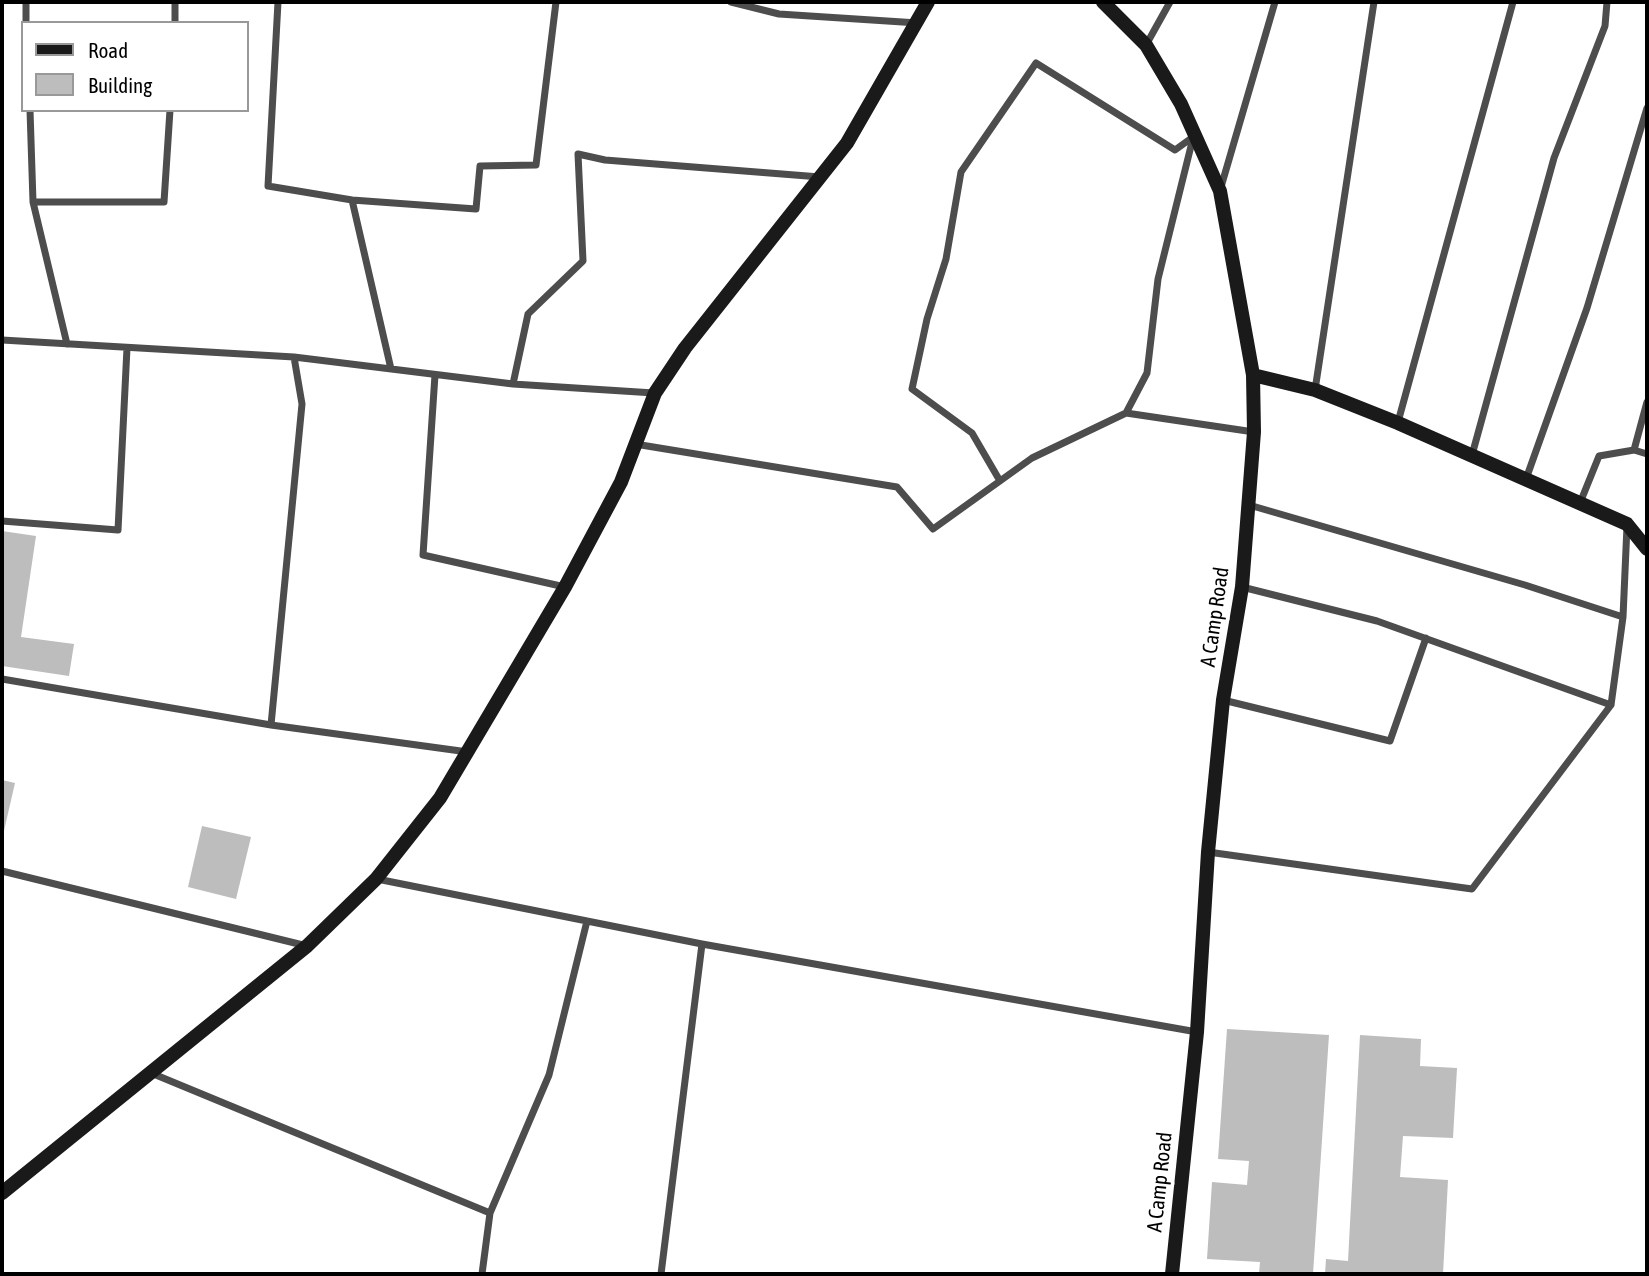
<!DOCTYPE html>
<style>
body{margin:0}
#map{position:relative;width:1649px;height:1276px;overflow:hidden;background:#fff;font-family:"Asap Condensed",sans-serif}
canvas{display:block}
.frame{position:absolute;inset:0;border:4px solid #000;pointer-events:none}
.legend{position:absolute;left:21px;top:21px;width:228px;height:91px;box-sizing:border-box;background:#fff;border:2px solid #999;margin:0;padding:9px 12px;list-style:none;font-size:21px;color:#000}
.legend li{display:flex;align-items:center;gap:14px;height:35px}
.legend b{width:35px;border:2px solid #999}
</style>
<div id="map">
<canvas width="1649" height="1276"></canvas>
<div class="frame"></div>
<ul class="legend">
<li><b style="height:9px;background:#1a1a1a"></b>Road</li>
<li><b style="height:19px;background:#bdbdbd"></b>Building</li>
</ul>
</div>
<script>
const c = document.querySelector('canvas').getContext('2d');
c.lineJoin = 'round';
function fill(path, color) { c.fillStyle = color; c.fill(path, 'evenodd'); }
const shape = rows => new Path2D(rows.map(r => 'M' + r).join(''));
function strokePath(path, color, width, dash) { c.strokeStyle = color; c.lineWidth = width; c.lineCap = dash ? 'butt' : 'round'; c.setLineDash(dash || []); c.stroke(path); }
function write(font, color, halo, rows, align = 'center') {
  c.font = font + ' "Asap Condensed",sans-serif'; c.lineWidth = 7; c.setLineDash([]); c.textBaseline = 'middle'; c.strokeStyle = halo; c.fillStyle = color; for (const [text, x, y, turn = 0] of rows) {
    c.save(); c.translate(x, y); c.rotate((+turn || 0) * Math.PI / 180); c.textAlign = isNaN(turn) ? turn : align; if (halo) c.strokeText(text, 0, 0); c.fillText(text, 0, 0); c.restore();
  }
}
const building = shape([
 [2,531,36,536,21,637,74,644,69,676,2,666],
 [2,780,15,783,3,835,2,835],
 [202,826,251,837,236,899,188,887],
 [1227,1029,1329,1035,1313,1274,1259,1274,1260,1262,1207,1259,1212,1182,1247,1185,1249,1161,1218,1159],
 [1360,1035,1421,1039,1420,1066,1457,1068,1453,1138,1403,1136,1400,1177,1448,1180,1443,1274,1325,1274,1326,1259,1348,1261]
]);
const street = shape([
 [26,2,26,23],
 [175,2,175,23],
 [278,2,268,186,352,200,391,369],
 [731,2,779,14,918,23],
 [1146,45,1170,2],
 [30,110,33,202,67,344],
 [1221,187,1275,2],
 [352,200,476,209,480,166,536,165,556,2],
 [33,202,164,202,170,110],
 [2,340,294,357,513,384,654,393],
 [435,375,423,555,565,587],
 [513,384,528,314,583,261,578,154,605,160,820,177],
 [1315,390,1374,2],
 [1126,413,1147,373,1158,279,1193,138],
 [1398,422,1513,2],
 [635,444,897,487,933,529,1032,458,1126,413,1254,432],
 [1634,450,1647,454],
 [1472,455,1554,158,1605,26,1607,2],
 [1526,479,1587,308,1647,108],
 [1000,481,972,433,912,389,927,319,946,259,961,172,1036,63,1175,150,1193,137],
 [1580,503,1599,456,1634,450,1647,402],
 [1249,505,1525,585,1623,617,1627,526],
 [2,521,118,530,127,348],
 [1242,587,1377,621,1611,705,1623,617],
 [2,679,271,725,468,752],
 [1223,700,1390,741,1426,638],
 [271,725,302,404,294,357],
 [1208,852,1472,889,1611,705],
 [2,871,307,946],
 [377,879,702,944,1197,1032],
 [151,1073,490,1213,482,1274],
 [490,1213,549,1075,587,921],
 [661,1274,702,944]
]);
const secondary = shape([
 [1103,2,1146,45,1181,104,1220,191,1253,375,1254,432,1242,587,1223,700,1208,852,1197,1032,1172,1274],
 [1253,375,1315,390,1398,423,1627,524,1647,549],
 [2,1193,307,946,376,879,440,798,565,587,621,482,655,393,685,348,847,143,928,2]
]);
const streetNames = [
 ["A Camp Road",1215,617,-82],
 ["A Camp Road",1160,1182,-84]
];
fill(building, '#bdbdbd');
strokePath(street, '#4d4d4d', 7);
strokePath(secondary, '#1a1a1a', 14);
write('21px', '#000', '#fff', streetNames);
</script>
